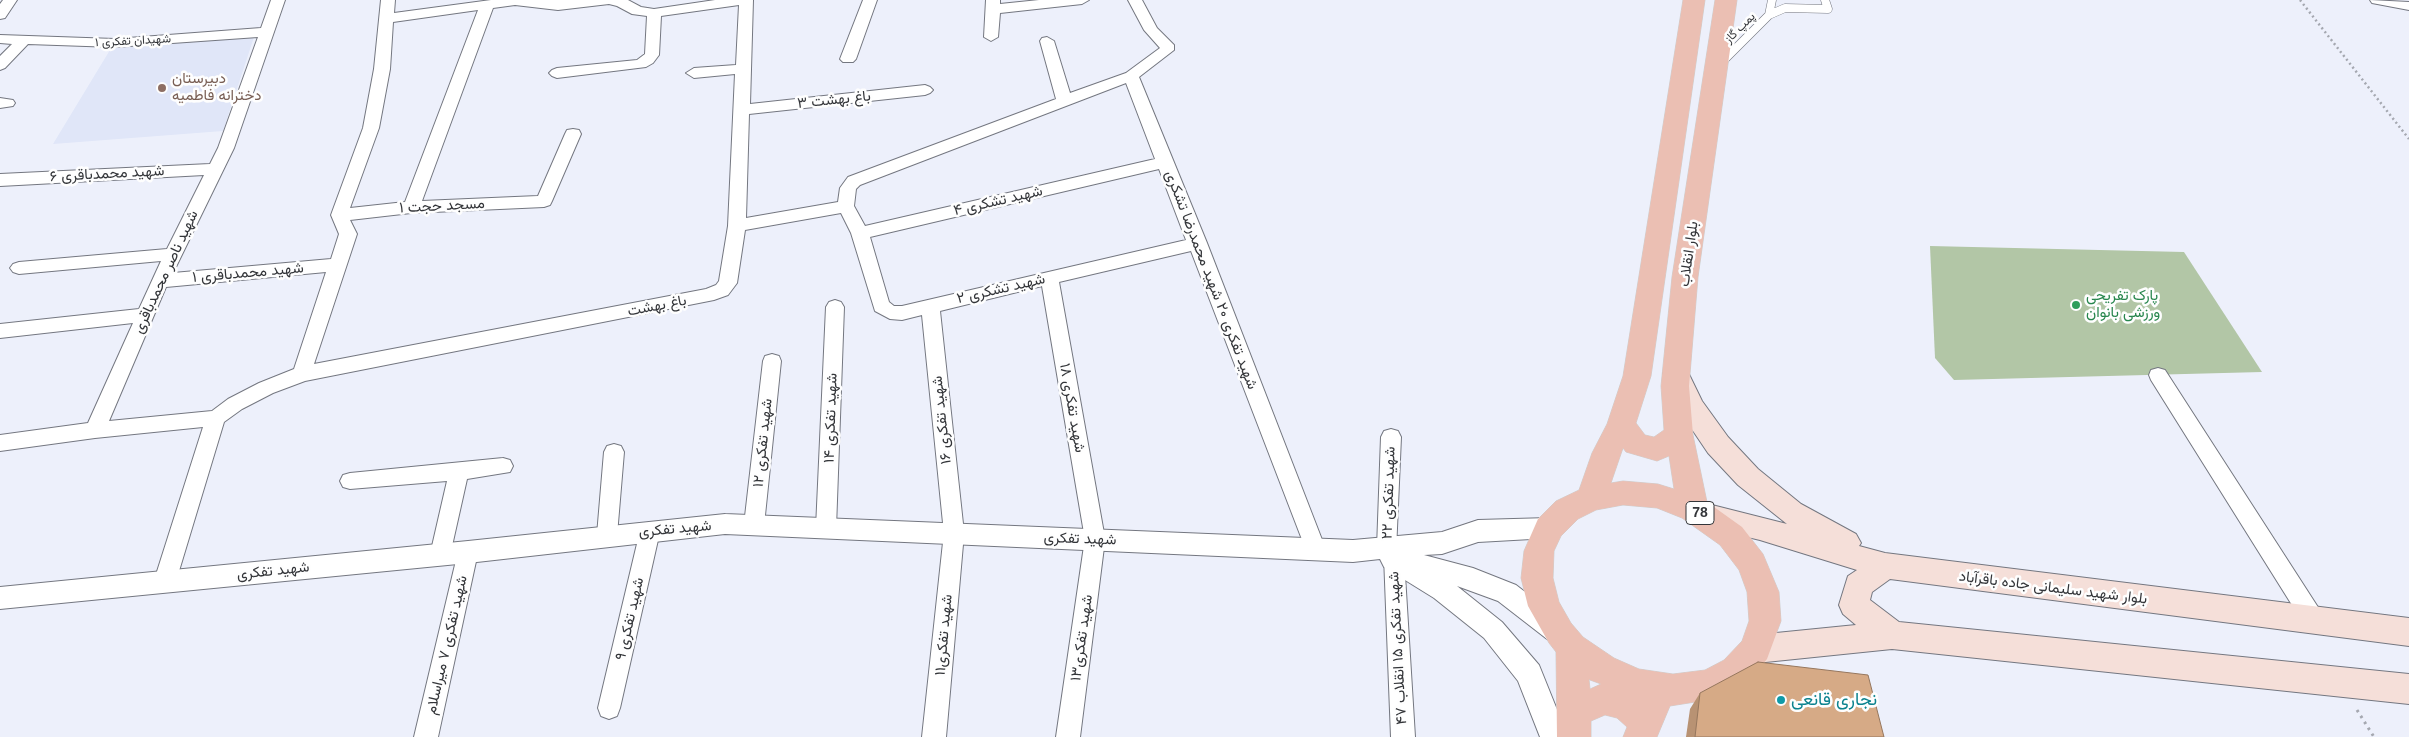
<!DOCTYPE html>
<meta charset="utf-8">
<style>
body{margin:0}
canvas{display:block;background:#edf0fb}
</style>
<canvas width="2409" height="737"></canvas>
<script>
const c = document.querySelector('canvas').getContext('2d');
c.lineJoin = 'round';
function fill(path, color) { c.fillStyle = color; c.fill(path, 'evenodd'); }
const shape = rows => new Path2D(rows.map(r => 'M' + r).join(''));
function strokePath(path, color, width, dash) { c.strokeStyle = color; c.lineWidth = width; c.lineCap = dash ? 'butt' : 'round'; c.setLineDash(dash || []); c.stroke(path); }
function write(font, color, halo, rows, align = 'center') {
  c.font = font + ' Helvetica,Vazirmatn,sans-serif'; c.lineWidth = 5; c.setLineDash([]); c.textBaseline = 'middle'; c.strokeStyle = halo; c.fillStyle = color; for (const [text, x, y, turn = 0] of rows) {
    c.save(); c.translate(x, y); c.rotate((+turn || 0) * Math.PI / 180); c.textAlign = isNaN(turn) ? turn : align; if (halo) c.strokeText(text, 0, 0); c.fillText(text, 0, 0); c.restore();
  }
}
const built = shape([
 [255,34,223,131,53,144,113,45]
]);
const green = shape([
 [1930,246,2184,252,2262,372,1954,380,1935,358]
]);
const pathFar1 = shape([
 [2300,0,2409,139]
]);
const path = shape([
 [2357,710,2374,737]
]);
const service = shape([
 [1769,15,1785,8,1828,9,1825,0],
 [1722,62,1769,15,1772,0]
]);
const minor = shape([
 [3,0,17,0,5,18,0,19,0,4,3,0],
 [271,0,285,0,234,148,173,273,331,259,339,234,331,215,363,128,374,69,381,0,395,0,394,13,491,0,628,0,641,7,654,9,715,0,753,0,750,104,925,85,930,87,933,90,930,93,925,95,749,114,746,218,838,202,840,188,848,177,1056,99,1040,41,1042,38,1047,37,1054,41,1070,93,1126,73,1160,48,1144,30,1128,0,1142,0,1157,28,1174,45,1174,50,1139,77,1207,243,1326,550,1323,556,1316,559,1309,556,1306,550,1191,251,1059,282,1105,539,1080,737,1056,737,1085,539,1042,286,940,311,964,533,946,737,922,737,944,533,922,315,902,320,890,319,875,311,851,233,841,213,745,230,737,283,728,295,714,300,305,381,273,393,242,409,224,422,176,581,173,588,165,590,157,588,154,581,203,427,95,438,0,451,0,435,88,423,133,323,0,338,0,324,139,309,161,261,19,274,13,272,10,268,13,264,19,262,167,249,204,175,0,186,0,174,210,164,218,148,258,37,115,47,28,44,5,68,0,70,0,56,12,44,0,43,0,35,115,39,261,28,271,0],
 [609,4,617,6,632,14,647,16,645,54,637,60,557,68,552,70,549,73,552,76,557,78,646,67,653,63,659,55,661,16,739,5,736,65,694,68,686,73,694,78,735,74,728,226,719,281,716,285,706,289,314,364,357,234,350,220,411,213,544,207,550,205,552,201,581,134,579,130,573,129,567,130,565,134,538,196,422,201,493,8,515,5,558,10,609,4],
 [478,10,405,202,350,208,379,128,390,69,393,22,478,10],
 [1126,83,1155,159,865,226,854,206,856,189,860,185,1126,83],
 [1159,169,1186,240,902,306,894,306,889,302,870,237,1159,169],
 [326,272,294,369,259,383,228,399,212,411,109,421,166,287,326,272],
 [863,0,877,0,856,59,853,62,843,62,840,59,863,0],
 [986,0,1000,0,1000,4,1039,0,1089,0,1082,4,1000,13,998,37,991,41,984,37,986,0],
 [2370,0,2409,2,2409,10,2372,3,2370,0],
 [0,98,13,100,15,103,13,106,0,108,0,98],
 [835,300,841,302,844,307,836,528,833,534,826,537,819,534,816,528,826,307,829,302,835,300],
 [772,354,779,356,781,361,764,525,761,531,754,534,747,531,744,525,763,361,765,356,772,354],
 [2158,368,2165,370,2323,615,2326,622,2323,629,2315,632,2307,629,2151,380,2149,375,2151,370,2158,368],
 [1391,429,1398,431,1401,437,1396,551,1400,553,1404,559,1415,737,1391,737,1384,556,1380,554,1377,548,1381,437,1384,431,1391,429],
 [614,444,621,446,624,452,617,535,614,541,607,544,600,541,597,535,604,452,607,446,614,444],
 [503,458,510,460,513,466,510,472,467,479,450,555,447,561,440,564,433,561,430,555,447,481,350,489,343,487,340,481,343,475,350,473,503,458],
 [650,522,657,525,660,531,620,708,617,716,609,719,601,716,598,708,640,531,643,525,650,522],
 [468,543,475,546,478,552,438,737,414,737,458,552,461,546,468,543]
]);
const tertiary = shape([
 [725,514,1353,540,1442,532,1478,520,1549,518,1558,521,1561,528,1558,535,1549,538,1478,542,1442,554,1424,555,1473,568,1516,585,1565,623,1569,631,1565,639,1556,643,1547,639,1498,601,1457,586,1502,622,1539,665,1568,737,1540,737,1518,681,1484,638,1434,598,1384,567,1380,559,1353,562,725,534,468,563,0,609,0,587,468,541,725,514]
]);
const secondary = shape([
 [1676,363,1685,366,1702,401,1728,437,1758,469,1801,504,1856,534,1861,543,1859,546,1885,553,2409,618,2409,646,1890,579,1872,592,1870,600,1899,622,2409,674,2409,704,1892,649,1756,663,1745,659,1741,649,1745,639,1756,635,1856,625,1843,614,1839,605,1848,576,1857,570,1760,540,1694,524,1690,515,1694,506,1704,503,1787,524,1738,485,1708,453,1681,413,1663,373,1667,366,1676,363]
]);
const primary = shape([
 [1683,0,1705,0,1651,376,1636,423,1645,435,1654,437,1664,430,1661,386,1672,277,1715,0,1737,0,1698,277,1689,386,1693,435,1707,502,1742,527,1763,554,1779,592,1781,621,1767,659,1748,682,1708,700,1670,706,1657,737,1623,737,1627,727,1617,718,1605,715,1591,721,1591,737,1557,737,1556,652,1549,643,1528,606,1521,578,1524,551,1538,519,1556,501,1579,490,1592,453,1607,424,1623,376,1683,0],
 [1623,448,1626,452,1657,461,1669,456,1674,489,1658,484,1623,481,1611,483,1623,448],
 [1623,505,1657,508,1682,518,1720,545,1739,570,1747,592,1749,621,1742,641,1724,660,1705,670,1673,674,1639,669,1614,658,1583,637,1571,623,1559,602,1553,578,1554,551,1561,536,1578,519,1596,510,1623,505],
 [1589,679,1590,680,1601,684,1590,689,1589,679]
]);
const wall = shape([
 [1700,693,1884,737,1686,737,1690,709]
]);
const building = shape([
 [1758,662,1868,675,1884,737,1695,737,1700,693,1758,662]
]);
const markers = [
 [162,88,5,"#8d6e63"],
 [2076,305,5,"#2e9e5b"],
 [1781,700,5,"#0f9aa8"]
];
const farStreetnames = [
 ["پمپ گاز",1740,28,-45],
 ["شهیدان تفکری ۱",133,41,-3]
];
const shields = [
 [1700,513,28]
];
const shieldNames = [
 ["78",1700,513]
];
const educationNames = [
 ["دبیرستان",172,79],
 ["دخترانه فاطمیه",172,96]
];
const streetNames = [
 ["باغ بهشت ۳",834,100,-6],
 ["شهید محمدباقری ۶",107,174,-3],
 ["شهید تشکری ۴",998,201,-13],
 ["مسجد حجت ۱",442,206,-3],
 ["بلوار انقلاب",1689,254,-82],
 ["شهید ناصر محمدباقری",166,272,-65],
 ["شهید محمدباقری ۱",248,273,-5],
 ["شهید تفکری ۲۰ شهید محمدرضا تشکری",1211,280,69],
 ["شهید تشکری ۲",1001,289,-13],
 ["باغ بهشت",657,306,-11],
 ["شهید تفکری ۱۸",1072,408,80],
 ["شهید تفکری ۱۴",831,418,-88],
 ["شهید تفکری ۱۶",942,420,-96],
 ["شهید تفکری ۱۲",763,443,-84],
 ["شهید تفکری ۲۲",1389,493,-88],
 ["شهید تفکری",675,529,-5],
 ["شهید تفکری",1080,539,2],
 ["شهید تفکری",273,571,-6],
 ["بلوار شهید سلیمانی جاده باقرآباد",2053,588,7],
 ["شهید تفکری ۹",630,619,-77],
 ["شهید تفکری۱۱",944,635,-85],
 ["شهید تفکری۱۳",1082,638,-82],
 ["شهید تفکری ۷ میراسلام",447,645,-77],
 ["شهید تفکری ۱۵ انقلاب ۴۷",1398,648,-93]
];
const leisureNames = [
 ["پارک تفریحی",2086,296],
 ["ورزشی بانوان",2086,313]
];
const nearCulturenames = [
 ["نجاری قانعی",1791,700]
];
fill(built, '#e0e6f8');
fill(green, '#b2c6a6');
strokePath(service, '#747780', 9);
strokePath(minor, '#747780', 2);
strokePath(tertiary, '#747780', 2);
strokePath(secondary, '#747780', 2);
strokePath(primary, '#cecfcf', 1);
strokePath(pathFar1, '#a5a8b0', 2.5, [2, 3]);
strokePath(path, '#a5a8b0', 3, [2.5, 4.5]);
strokePath(service, '#fff', 8);
fill(minor, '#fff');
fill(tertiary, '#fff');
fill(secondary, '#f5dfd9');
fill(primary, '#ebbfb3');
fill(wall, '#b89273');
fill(building, '#d6aa86');
strokePath(building, '#96775e', 1);
for (const [x, y, r, color] of markers) { const dot = new Path2D(); dot.arc(x, y, r, 0, 2 * Math.PI); c.fillStyle = color; c.fill(dot); strokePath(dot, '#fefefe', 2); }
write('12px', '#333539', '#fefefe', farStreetnames);
for (const [x, y, w] of shields) { const box = new Path2D(); box.roundRect(x - w / 2, y - 11.5, w, 23, 4); c.fillStyle = '#fefefe'; c.fill(box); strokePath(box, '#333539', 1); }
write('bold 14px', '#333539', null, shieldNames);
write('15px', '#785e54', '#fefefe', educationNames, 'left');
write('15px', '#333539', '#fefefe', streetNames);
write('15px', '#27864d', '#fefefe', leisureNames, 'left');
write('18px', '#0d838f', '#fefefe', nearCulturenames, 'left');
</script>
